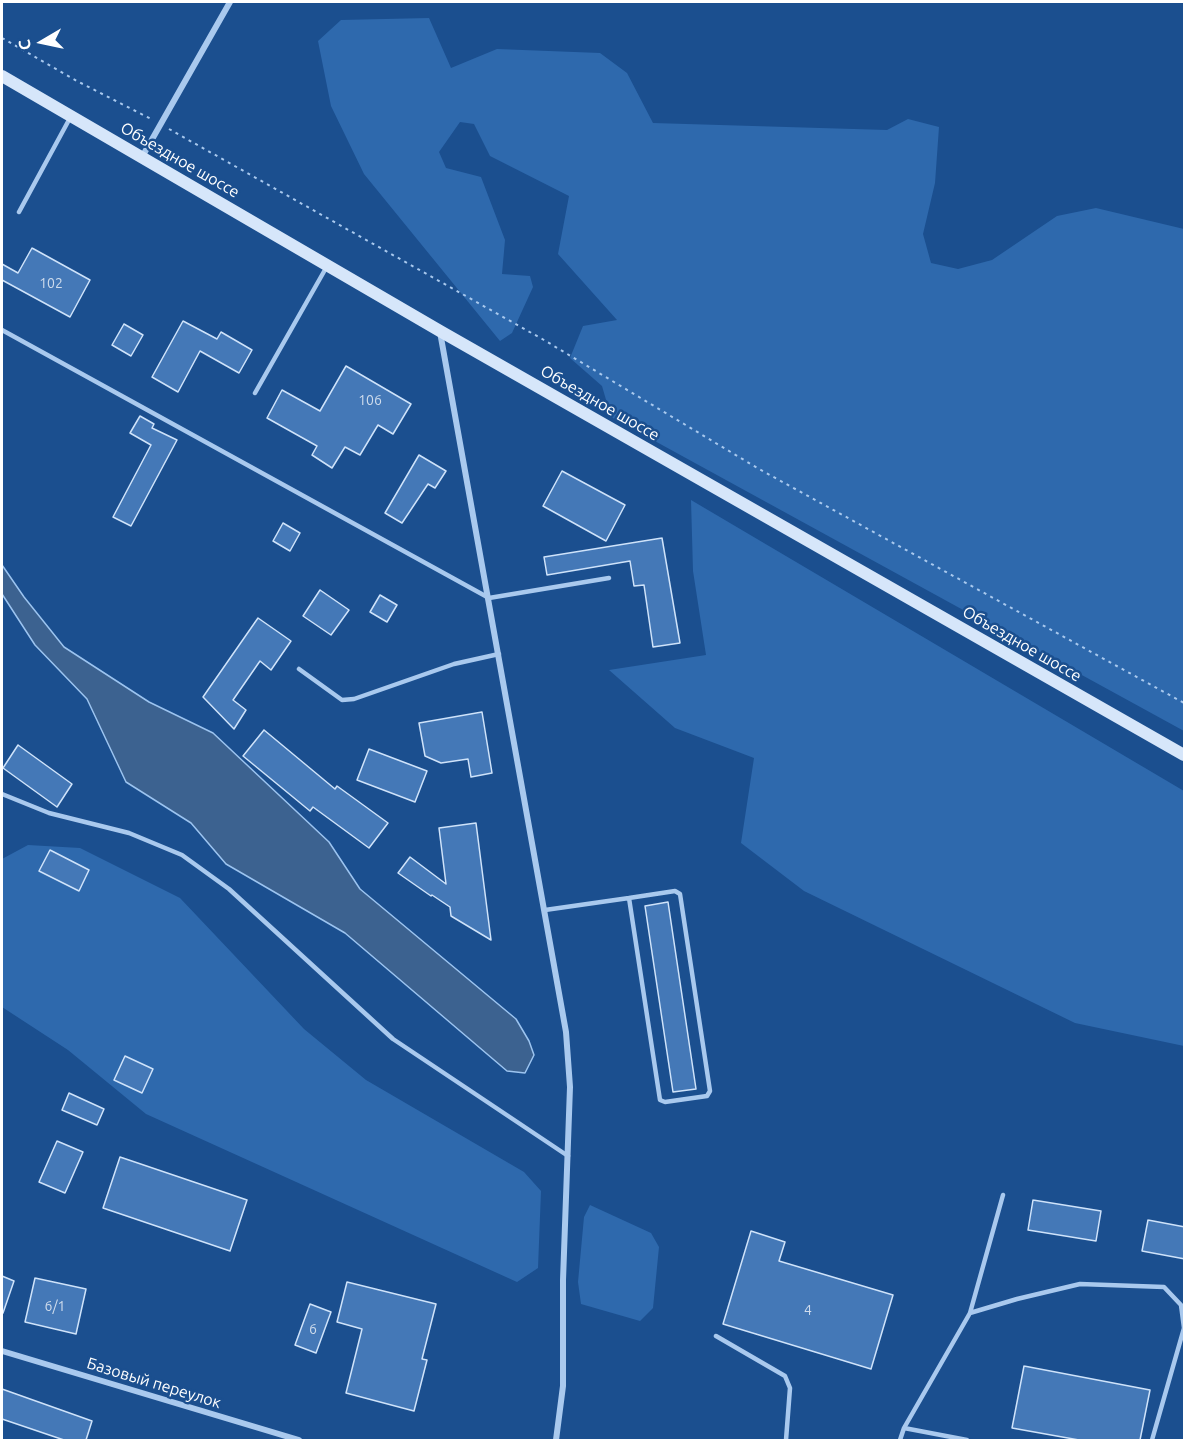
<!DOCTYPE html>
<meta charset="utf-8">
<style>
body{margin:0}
#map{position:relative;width:1186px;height:1442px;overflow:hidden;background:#1b4f8f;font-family:Ubuntu,sans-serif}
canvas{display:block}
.frame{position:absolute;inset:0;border:3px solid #fff;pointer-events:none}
.north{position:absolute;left:12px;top:12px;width:60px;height:60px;-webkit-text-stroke:4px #1b4f8f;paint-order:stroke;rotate:261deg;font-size:16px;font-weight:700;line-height:24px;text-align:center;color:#fff}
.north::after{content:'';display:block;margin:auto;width:21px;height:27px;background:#fff;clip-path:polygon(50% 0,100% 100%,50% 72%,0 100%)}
</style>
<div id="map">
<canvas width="1186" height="1442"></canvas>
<div class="frame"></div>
<div class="north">С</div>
</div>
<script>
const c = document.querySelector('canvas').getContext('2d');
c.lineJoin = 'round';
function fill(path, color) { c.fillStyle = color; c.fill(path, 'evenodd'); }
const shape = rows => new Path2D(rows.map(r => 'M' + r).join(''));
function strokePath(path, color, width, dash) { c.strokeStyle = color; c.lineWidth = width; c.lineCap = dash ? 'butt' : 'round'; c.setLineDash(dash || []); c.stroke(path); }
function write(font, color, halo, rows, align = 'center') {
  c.font = font + ' Ubuntu,sans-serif'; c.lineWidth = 5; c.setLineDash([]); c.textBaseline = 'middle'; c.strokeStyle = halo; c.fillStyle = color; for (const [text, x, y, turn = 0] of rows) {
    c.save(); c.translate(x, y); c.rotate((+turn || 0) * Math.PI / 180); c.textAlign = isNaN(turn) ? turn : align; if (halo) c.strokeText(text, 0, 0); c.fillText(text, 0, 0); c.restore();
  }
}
const green = shape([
 [429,18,451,68,497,49,600,53,627,73,653,123,887,130,908,119,939,127,935,183,923,234,931,263,958,269,992,260,1057,216,1096,208,1184,229,1184,731,611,417,602,386,570,358,583,326,617,320,558,254,569,196,490,156,474,124,460,122,439,152,446,168,481,177,505,240,502,274,530,276,533,287,512,333,500,341,364,174,331,106,318,41,341,20],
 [691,500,1184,791,1184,1046,1075,1023,804,891,741,843,754,758,675,728,609,670,706,655,693,571],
 [28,845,80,848,180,898,304,1029,366,1080,524,1172,541,1191,538,1268,517,1282,146,1114,68,1050,2,1007,2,859],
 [590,1205,651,1233,659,1247,653,1308,640,1321,581,1304,578,1282,584,1217]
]);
const water = shape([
 [2,565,24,597,64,647,149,702,213,733,329,842,360,889,516,1019,529,1041,534,1055,525,1073,507,1071,345,933,226,864,191,823,126,782,87,699,35,645,2,594,2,565]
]);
const building = shape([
 [32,248,90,280,70,317,2,280,2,264,18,273,32,248],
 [183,321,217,339,221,332,252,350,239,373,200,351,178,392,152,377,183,321],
 [124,324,143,335,131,356,112,345,124,324],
 [346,366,411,404,393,434,378,425,360,455,345,447,332,468,312,455,317,446,267,418,282,390,320,411,346,366],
 [140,416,154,424,152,428,177,440,131,526,113,517,151,445,130,433,140,416],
 [419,455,446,471,435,488,428,484,402,523,385,513,419,455],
 [562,471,625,505,606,541,543,506,562,471],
 [283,523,300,533,290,551,273,541,283,523],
 [662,538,680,643,653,647,644,585,634,586,630,561,547,575,544,557,662,538],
 [320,590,349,610,331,635,303,616,320,590],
 [380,595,397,605,387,622,370,612,380,595],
 [258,618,291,641,271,670,260,661,233,700,246,710,234,729,203,697,258,618],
 [482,712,492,773,471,777,468,759,441,763,425,756,419,723,482,712],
 [264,730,335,789,337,786,388,823,369,848,313,807,310,811,243,756,264,730],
 [18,745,72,784,57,807,3,768,18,745],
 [369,749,427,771,415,802,357,780,369,749],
 [476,823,491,940,451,916,450,907,432,895,431,896,398,873,410,857,446,884,439,828,476,823],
 [50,850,89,870,79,891,39,871,50,850],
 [668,902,696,1089,673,1092,645,906,668,902],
 [125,1056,153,1069,142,1093,114,1080,125,1056],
 [69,1093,104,1109,97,1125,62,1110,69,1093],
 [57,1141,83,1152,65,1193,39,1182,57,1141],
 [120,1157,247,1200,230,1251,103,1208,120,1157],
 [1033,1200,1101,1211,1096,1241,1028,1230,1033,1200],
 [1148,1220,1185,1227,1185,1259,1142,1251,1148,1220],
 [751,1231,785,1242,779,1261,893,1295,871,1369,723,1324,751,1231],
 [2,1276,14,1281,3,1313,2,1313,2,1276],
 [35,1278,86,1289,76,1334,25,1322,35,1278],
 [347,1282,436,1304,422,1359,427,1360,414,1411,346,1393,362,1329,337,1322,347,1282],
 [310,1304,331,1312,316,1353,295,1345,310,1304],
 [1024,1366,1150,1390,1140,1440,1079,1440,1012,1428,1024,1366],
 [2,1389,92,1421,86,1440,64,1440,2,1419,2,1389]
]);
const path = shape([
 [2,38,77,81,153,120],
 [169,129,544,340,759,469,1184,703]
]);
const lane = shape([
 [19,212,70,118],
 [2,330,489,598,609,578],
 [255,393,326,268],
 [299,669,342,700,354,699,454,664,499,654],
 [2,794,49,813,129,833,182,855,229,889,393,1039,568,1156],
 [545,910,629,898,675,891,680,894,710,1091,707,1096,665,1102,660,1100,629,898],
 [970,1313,1017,1299,1080,1284,1164,1287,1181,1305,1184,1328,1152,1440],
 [716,1336,785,1376,790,1388,786,1440],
 [904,1428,967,1440],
 [900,1440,904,1428,970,1313,1003,1195]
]);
const street = shape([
 [142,157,230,2],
 [440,332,566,1032,570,1087,563,1280,563,1386,556,1440],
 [2,1351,299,1440]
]);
const secondary = shape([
 [2,76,440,331,1184,755]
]);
const numberNames = [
 ["102",51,283],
 ["106",370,400],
 ["6/1",55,1306],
 ["4",808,1310],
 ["6",313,1329]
];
const streetNames = [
 ["Объездное шоссе",180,160,30],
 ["Объездное шоссе",600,403,30],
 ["Объездное шоссе",1022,644,30],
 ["Базовый переулок",154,1383,17]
];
fill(green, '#2e69ad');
fill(water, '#3c6290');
strokePath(water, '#9cc4f0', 1.5);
fill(building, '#4478b7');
strokePath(building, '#cfe3fa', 1.5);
strokePath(path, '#a9c9ee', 2, [3, 4.5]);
strokePath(lane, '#a9c9ee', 4.5);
strokePath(street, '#a9c9ee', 6);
strokePath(secondary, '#d6e6fa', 12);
write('14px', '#d0dded', null, numberNames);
write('16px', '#fff', '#1b4f8f', streetNames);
</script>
